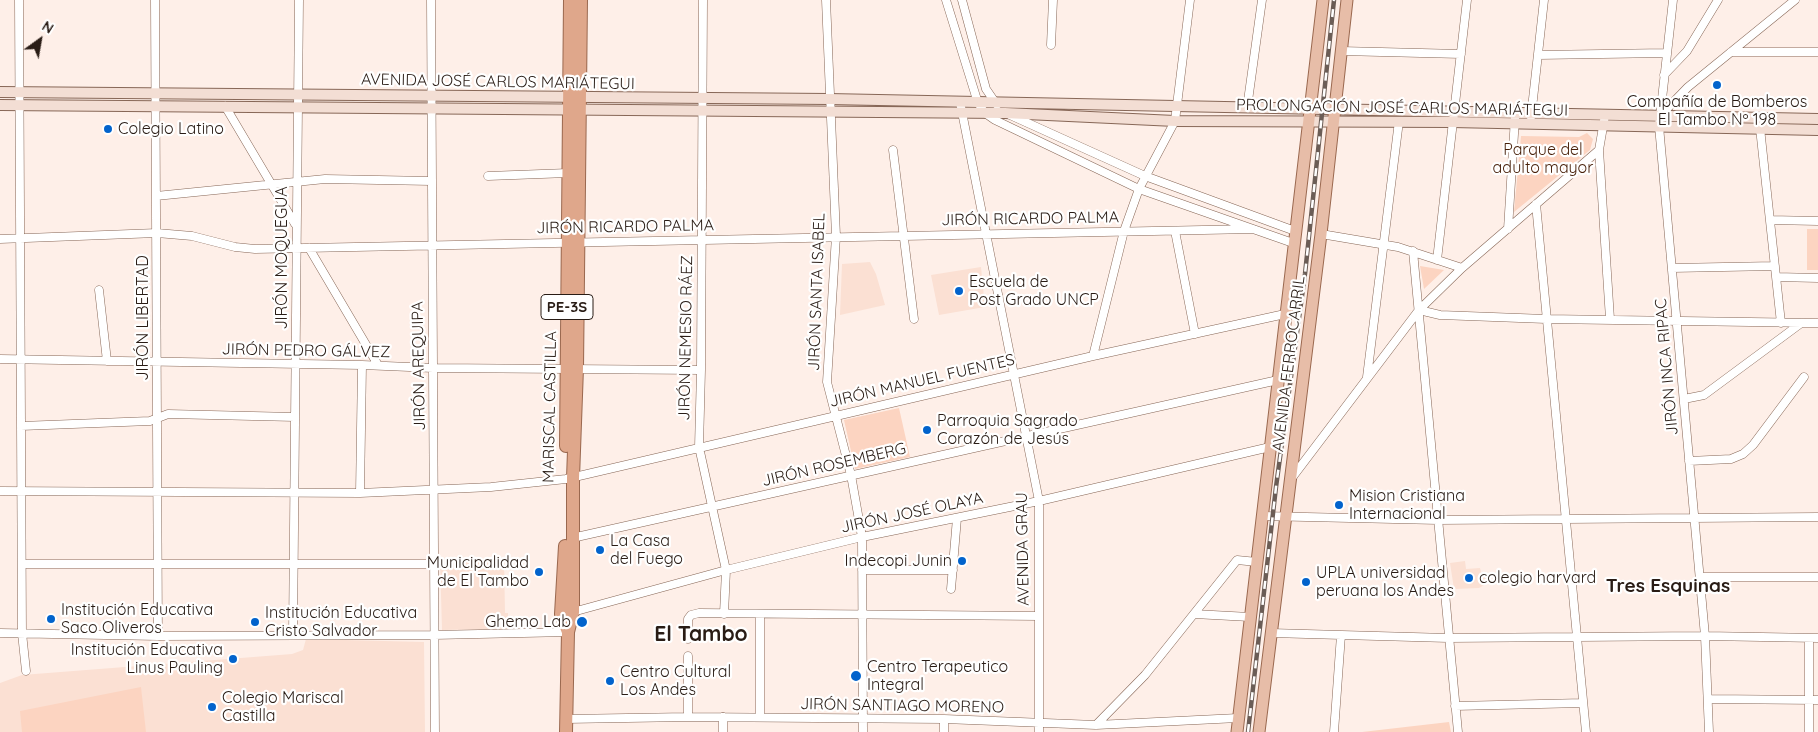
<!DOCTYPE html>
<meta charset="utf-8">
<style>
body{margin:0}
#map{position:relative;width:1818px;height:732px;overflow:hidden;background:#feefe8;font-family:Quicksand,sans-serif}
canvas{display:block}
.north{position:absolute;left:15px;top:15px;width:50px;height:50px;-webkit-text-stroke:4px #fff;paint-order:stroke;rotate:32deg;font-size:14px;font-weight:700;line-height:20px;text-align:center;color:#291c15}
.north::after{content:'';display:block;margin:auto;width:18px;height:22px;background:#291c15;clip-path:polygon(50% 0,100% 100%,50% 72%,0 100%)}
</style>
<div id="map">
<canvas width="1818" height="732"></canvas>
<div class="north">N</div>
</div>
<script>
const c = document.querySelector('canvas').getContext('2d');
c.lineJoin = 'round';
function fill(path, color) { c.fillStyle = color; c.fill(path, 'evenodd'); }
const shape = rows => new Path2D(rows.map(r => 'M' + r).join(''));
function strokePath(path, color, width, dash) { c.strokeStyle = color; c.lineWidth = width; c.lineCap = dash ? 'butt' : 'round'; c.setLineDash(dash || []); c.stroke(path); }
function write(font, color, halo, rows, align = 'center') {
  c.font = font + ' Quicksand,sans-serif'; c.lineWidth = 4.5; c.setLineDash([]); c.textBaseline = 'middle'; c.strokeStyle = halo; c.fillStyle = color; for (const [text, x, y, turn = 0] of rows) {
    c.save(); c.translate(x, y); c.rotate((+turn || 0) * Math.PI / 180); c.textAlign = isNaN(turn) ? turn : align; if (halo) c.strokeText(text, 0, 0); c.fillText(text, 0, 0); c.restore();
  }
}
const built = shape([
 [870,262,876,274,885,305,840,315,842,264],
 [981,267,985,307,939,315,931,275],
 [504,558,505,613,508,613,508,629,442,630,440,559],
 [1465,561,1466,569,1480,568,1481,572,1486,572,1486,584,1479,588,1454,589,1450,563],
 [306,639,424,642,425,732,0,732,0,683,22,675,292,654,303,650]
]);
const green = shape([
 [1587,133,1593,139,1590,150,1514,212,1521,136,1579,137],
 [1807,229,1818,229,1818,270,1807,270],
 [1420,266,1444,270,1424,289],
 [899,408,910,457,855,469,844,420],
 [141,687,146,732,22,732,20,711],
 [1449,722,1451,732,1362,732]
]);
const minor = shape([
 [19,0,22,633,26,671],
 [155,0,158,636],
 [431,0,435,732],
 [703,0,701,370,699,447,726,570,724,614],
 [826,0,836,236,827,382,851,475,862,537,863,732],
 [946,0,978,103,985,113,995,120,1139,189,1293,243],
 [962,0,986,89,997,105],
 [1673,0,1659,126,1705,636,1709,732],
 [1051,45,1053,0],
 [1341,51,1461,54],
 [1731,52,1818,52],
 [1538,55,1666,53],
 [1664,75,1687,51,1718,0],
 [960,102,1039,501,1039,732],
 [225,106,295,224],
 [1247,108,1262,0],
 [1010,115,1145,176,1295,231],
 [1660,116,1688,87,1795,0],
 [1531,117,1544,0],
 [1760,128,1781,323],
 [893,150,914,319],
 [1599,150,1610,319],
 [488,176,568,173],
 [156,196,325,179,431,181],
 [1536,204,1586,732],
 [1770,220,1818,221],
 [1508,229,1515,118],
 [1175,231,1195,334],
 [1321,234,1398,247,1462,268],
 [0,239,157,233,192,236,235,247,255,249,1253,229],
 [309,248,378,365],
 [1413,251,1458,732],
 [1437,260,1467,0],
 [1672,268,1775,266],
 [1776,277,1818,278],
 [99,290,107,361],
 [1419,310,1440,315,1546,319,1818,323],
 [1093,356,1124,231,1139,189,1175,121,1190,0],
 [0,359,362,365,433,368,701,370],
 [1367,377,1399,121],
 [1684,399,1704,395,1800,324],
 [21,426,150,421,168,414,295,417],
 [1689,461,1731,459,1743,454,1753,445,1804,377],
 [1291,479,1419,310,1462,268,1599,150,1605,115],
 [0,491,360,493,491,487,566,479,1093,356,1285,314],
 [360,493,362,365],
 [1262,516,1438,520,1818,517],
 [572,538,1278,380],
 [22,564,434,564],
 [862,570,953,570],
 [1700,577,1818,577],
 [951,589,957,518],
 [569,613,726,570,862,537,1039,501,1270,447],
 [760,614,760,717],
 [1194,614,1250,617],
 [0,633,158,636,434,635,568,632],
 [1271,633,1448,638,1705,636,1818,638],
 [293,635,299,0],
 [1809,638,1809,732],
 [688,639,688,619,691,615,699,613,1039,616],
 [1708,699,1818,700],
 [1455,706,1583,703],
 [688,717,688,656],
 [723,717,723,732],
 [566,719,688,717,944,719,1096,725,1238,718],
 [1096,725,1145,675,1237,560,1257,562],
 [944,732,944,719],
 [1334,732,1341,635]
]);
const secondary = shape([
 [0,92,829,99,1818,119],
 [0,105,1005,113,1175,121,1452,122,1818,130]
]);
const primary = shape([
 [1237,732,1323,0],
 [1259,732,1321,234,1347,0]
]);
const trunk = shape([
 [566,446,570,0],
 [565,546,561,614,568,632],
 [566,732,568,632,573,612,573,478,577,368,581,0]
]);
const rail = shape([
 [1248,732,1276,487,1305,274,1334,0]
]);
const markers = [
 [1717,85,5,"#0263cc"],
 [108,129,5,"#0263cc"],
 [959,291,5,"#0263cc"],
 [927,430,5,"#0263cc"],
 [1339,505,5,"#0263cc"],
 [600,550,5,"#0263cc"],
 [962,561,5,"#0263cc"],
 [539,572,5,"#0263cc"],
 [1469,578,5,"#0263cc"],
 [1306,582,5,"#0263cc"],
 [51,619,5,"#0263cc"],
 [255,622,5,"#0263cc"],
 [582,622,6,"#0263cc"],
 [233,659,5,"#0263cc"],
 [856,676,6,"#0263cc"],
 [610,681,5,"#0263cc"],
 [212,707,5,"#0263cc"]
];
const shields = [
 [567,307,52]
];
const shieldNames = [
 ["PE-3S",567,307]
];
const streetNames = [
 ["AVENIDA JOSÉ CARLOS MARIÁTEGUI",498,82,1],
 ["PROLONGACIÓN JOSÉ CARLOS MARIÁTEGUI",1402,108,1],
 ["JIRÓN RICARDO PALMA",1030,219,-1],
 ["JIRÓN RICARDO PALMA",625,227,-1],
 ["JIRÓN MOQUEGUA",282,258,-90],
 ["JIRÓN SANTA ISABEL",817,292,-88],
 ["JIRÓN LIBERTAD",143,318,-90],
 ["JIRÓN NEMESIO RÁEZ",686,338,-89],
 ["JIRÓN PEDRO GÁLVEZ",306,351,1],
 ["AVENIDA FERROCARRIL",1289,364,-83],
 ["JIRÓN AREQUIPA",419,366,-91],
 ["JIRÓN INCA RIPAC",1667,367,-95],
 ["JIRÓN MANUEL FUENTES",922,381,-13],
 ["MARISCAL CASTILLA",550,407,-89],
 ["JIRÓN ROSEMBERG",834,465,-13],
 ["JIRÓN JOSÉ OLAYA",912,513,-12],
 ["AVENIDA GRAU",1023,549,-91],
 ["JIRÓN SANTIAGO MORENO",902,706,1]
];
const poiNames = [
 ["Compañía de Bomberos",1717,102,"center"],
 ["El Tambo Nº 198",1717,120,"center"],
 ["Colegio Latino",118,129],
 ["Escuela de",969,282],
 ["Post Grado UNCP",969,300],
 ["Parroquia Sagrado",937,421],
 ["Corazón de Jesús",937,439],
 ["Mision Cristiana",1349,496],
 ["Internacional",1349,514],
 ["La Casa",610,541],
 ["del Fuego",610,559],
 ["Indecopi Junin",952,561,"right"],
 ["Municipalidad",529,563,"right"],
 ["de El Tambo",529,581,"right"],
 ["UPLA universidad",1316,573],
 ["peruana los Andes",1316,591],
 ["colegio harvard",1479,578],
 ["Institución Educativa",61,610],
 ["Saco Oliveros",61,628],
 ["Institución Educativa",265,613],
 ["Cristo Salvador",265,631],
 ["Ghemo Lab",571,622,"right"],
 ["Institución Educativa",223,650,"right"],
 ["Linus Pauling",223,668,"right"],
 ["Centro Terapeutico",867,667],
 ["Integral",867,685],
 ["Centro Cultural",620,672],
 ["Los Andes",620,690],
 ["Colegio Mariscal",222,698],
 ["Castilla",222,716]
];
const parkNames = [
 ["Parque del",1543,150],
 ["adulto mayor",1543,168]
];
const quarterNames = [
 ["Tres Esquinas",1668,586]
];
const districtNames = [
 ["El Tambo",701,635]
];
fill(built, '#fbe0d3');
fill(green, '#fcd4c1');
strokePath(minor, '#876757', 9);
strokePath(secondary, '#876757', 12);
strokePath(primary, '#9a684f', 13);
strokePath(trunk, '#9a684f', 14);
strokePath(minor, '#fff', 8);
strokePath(secondary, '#f3ded4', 10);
strokePath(primary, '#e7bda8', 11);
strokePath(trunk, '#dfa78b', 12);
strokePath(rail, '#6b5d56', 4.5);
strokePath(rail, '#fff', 2.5, [8]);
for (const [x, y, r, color] of markers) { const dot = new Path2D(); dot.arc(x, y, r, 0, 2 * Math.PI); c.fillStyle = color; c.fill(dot); strokePath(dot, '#fff', 2); }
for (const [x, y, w] of shields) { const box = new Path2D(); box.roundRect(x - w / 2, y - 12.5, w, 25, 4); c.fillStyle = '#fff'; c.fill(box); strokePath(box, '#291c15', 1); }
write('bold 15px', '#291c15', null, shieldNames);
write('16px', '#291c15', '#fff', streetNames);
write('16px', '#291c15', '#fff', poiNames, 'left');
write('16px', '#471f08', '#fff', parkNames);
write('bold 19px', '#291c15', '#fff', quarterNames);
write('bold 21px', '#291c15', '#fff', districtNames);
</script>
